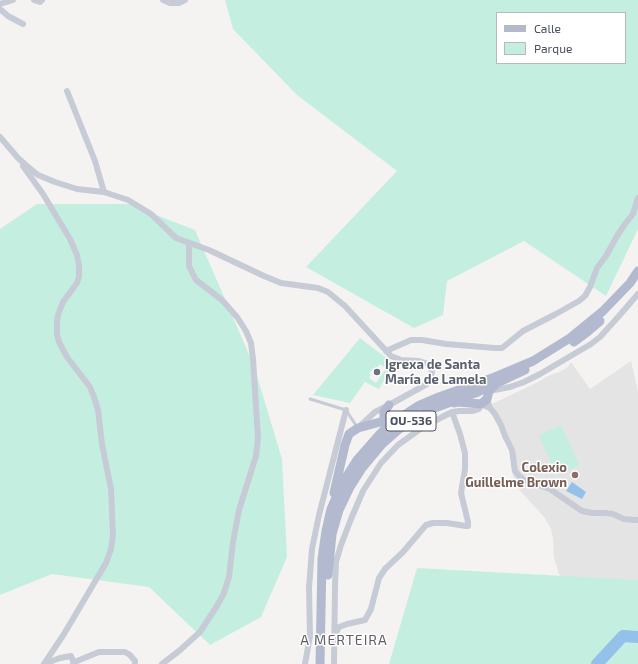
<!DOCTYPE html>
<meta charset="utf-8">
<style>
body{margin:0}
#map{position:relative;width:638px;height:664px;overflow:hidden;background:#f4f3f2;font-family:"Exo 2",sans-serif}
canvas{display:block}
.legend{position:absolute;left:496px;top:12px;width:130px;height:52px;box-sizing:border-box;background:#fff;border:1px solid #b7b9bf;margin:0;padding:5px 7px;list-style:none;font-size:12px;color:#4a505f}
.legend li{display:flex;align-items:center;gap:8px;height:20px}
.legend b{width:20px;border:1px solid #b7b9bf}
</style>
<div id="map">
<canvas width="638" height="664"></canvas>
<ul class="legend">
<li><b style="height:5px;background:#b3bacf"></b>Calle</li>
<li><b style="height:11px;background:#c4efe0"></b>Parque</li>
</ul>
</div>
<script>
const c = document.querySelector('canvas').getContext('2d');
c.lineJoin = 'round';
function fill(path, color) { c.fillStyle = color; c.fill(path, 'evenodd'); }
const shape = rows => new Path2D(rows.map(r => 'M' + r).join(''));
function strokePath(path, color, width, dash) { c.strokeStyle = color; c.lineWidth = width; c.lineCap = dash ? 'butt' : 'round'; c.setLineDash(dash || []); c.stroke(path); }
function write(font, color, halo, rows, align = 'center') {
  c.font = font + ' "Exo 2",sans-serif'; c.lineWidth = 3; c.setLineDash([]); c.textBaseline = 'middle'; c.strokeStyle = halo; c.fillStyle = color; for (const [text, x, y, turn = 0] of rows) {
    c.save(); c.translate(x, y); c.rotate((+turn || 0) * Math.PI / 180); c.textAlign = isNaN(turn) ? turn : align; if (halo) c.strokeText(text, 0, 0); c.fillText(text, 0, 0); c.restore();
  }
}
const education = shape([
 [631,361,638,391,638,606,567,599,554,558,553,538,551,529,545,518,515,485,511,466,512,449,492,404,538,382,548,376,559,372,568,367,571,362,590,389]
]);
const green = shape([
 [225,0,638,0,638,229,606,296,524,241,447,281,443,315,414,328,306,267,397,171,297,95,233,29],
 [497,13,625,13,625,63,497,63],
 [37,204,128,204,195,230,254,366,282,459,287,557,261,617,210,645,149,587,52,574,0,595,0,229],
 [360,338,393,363,389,372,379,389,365,382,350,403,313,395],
 [380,364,386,368,376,383,369,378,371,375,369,374,373,368,376,370],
 [561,425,579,465,557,476,539,435],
 [417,568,638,580,638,664,389,664]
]);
const water = shape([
 [572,482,586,492,582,499,566,491]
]);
const river = shape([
 [597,664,623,636,638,637]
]);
const service = shape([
 [310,399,346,410,357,427]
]);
const minor = shape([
 [34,0,40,2,42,0],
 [163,0,170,3,179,3,185,0],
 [0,4,13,0],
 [0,9,8,16,23,24],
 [67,91,95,161,104,192],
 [0,137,18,158,27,166,38,175,55,182,77,189,104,192,128,200,151,214,176,238,209,250,264,276,281,283,318,288,328,292,345,306,391,356,401,360,419,361,428,364,432,371,431,379,427,384,389,405,375,412,360,426],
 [23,166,43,194,70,239,77,255,79,266,79,276,77,283,63,302,58,315,57,322,57,334,59,342,67,357,90,387,94,397,98,410,102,444,111,489,113,535,111,549,106,563,64,634,44,664],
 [386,351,411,340,422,340,446,344,495,348,502,348,523,331,554,315,579,301,585,296,590,287,597,268,606,256,617,236,625,224,633,214,638,198],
 [489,391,510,387,524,382,540,374,591,344,600,337,619,316,638,294],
 [490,408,495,414,501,425,505,436,512,450,515,471,520,477,524,480,550,489,582,511,592,513,606,513,613,514,624,519,635,520,638,520],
 [335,635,339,627,347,624,365,620,371,609,379,578,385,569,403,552,426,525,433,523,447,523,466,526,468,526,468,522,461,493,465,469,465,453,460,434,452,412],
 [44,664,60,658,71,656,74,663],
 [73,664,77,661,99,652,125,652,130,655,135,661,135,664],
 [162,664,179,651,200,632,217,606,224,593,229,577,233,542,239,510,256,456,258,438,253,359,251,343,246,331,237,317,222,300,196,280,189,266,189,243],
 [305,664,310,636,309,588,312,549,319,515,346,410],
 [334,664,335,587,336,562,341,545,351,519,363,491,381,463,398,445,423,427,452,412,459,411,473,411,479,409,481,404,490,408,487,399]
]);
const primary = shape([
 [574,342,586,333,600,321],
 [454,403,458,402,481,404,487,399,489,391,495,385],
 [388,424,384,421,384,412,389,405],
 [334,493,345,445,349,434,358,428,384,421],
 [328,575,332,534,339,510,350,487,362,468,382,444,398,430,416,418,432,409,478,392,525,370],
 [320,664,322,559,326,531,331,509,342,484,357,460,379,435,389,425,418,406,439,397,495,377,533,361,570,338,603,311,630,283,638,271]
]);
const markers = [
 [377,372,4,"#6b7280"],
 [575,475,4,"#8d6e63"]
];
const shields = [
 [411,421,50]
];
const shieldNames = [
 ["OU-536",411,421]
];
const worshipNames = [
 ["Igrexa de Santa",385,365],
 ["María de Lamela",385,380]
];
const educationNames = [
 ["Colexio",567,468],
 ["Guillelme Brown",567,483]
];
const neighbourhoodNames = [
 ["A MERTEIRA",344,640]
];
fill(education, '#e5e4e4');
fill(green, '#c4efe0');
fill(water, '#93c1ea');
strokePath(river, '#93c1ea', 12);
strokePath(service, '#c7cbd6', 3);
strokePath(minor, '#c7cbd6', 6);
strokePath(primary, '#b3bacf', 9);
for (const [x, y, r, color] of markers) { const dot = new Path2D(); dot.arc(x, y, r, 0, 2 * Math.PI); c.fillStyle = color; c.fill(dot); strokePath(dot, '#fff', 1.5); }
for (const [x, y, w] of shields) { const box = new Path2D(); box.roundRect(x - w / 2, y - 10, w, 20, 3); c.fillStyle = '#fff'; c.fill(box); strokePath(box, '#4a505f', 1); }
write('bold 12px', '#4a505f', null, shieldNames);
write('bold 13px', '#5b616d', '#fff', worshipNames, 'left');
write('bold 13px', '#785e54', '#fff', educationNames, 'right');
c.letterSpacing = '1px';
write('14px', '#5f6067', '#fff', neighbourhoodNames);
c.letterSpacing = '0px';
</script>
